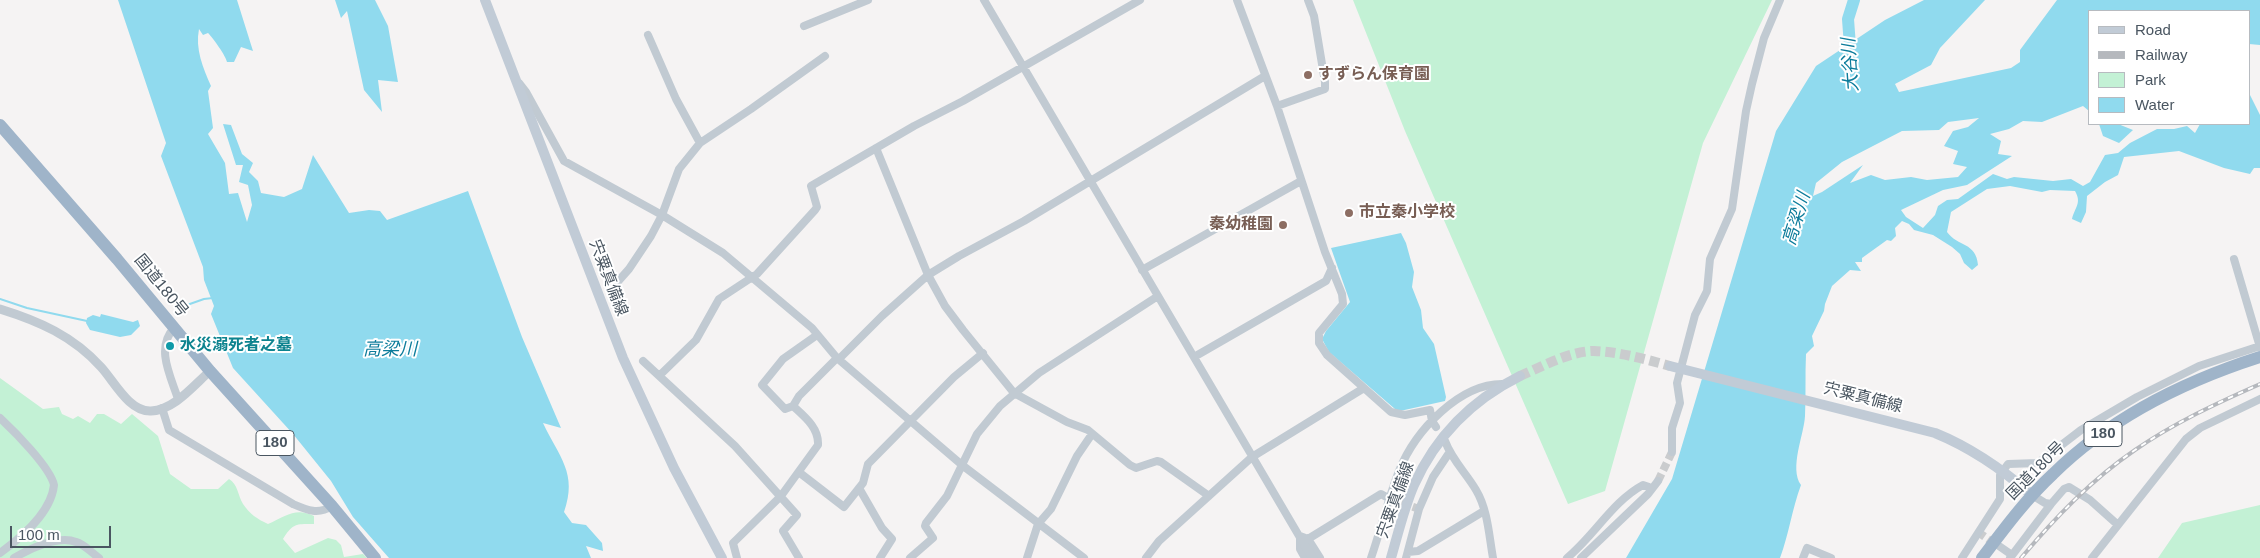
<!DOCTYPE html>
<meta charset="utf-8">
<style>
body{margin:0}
#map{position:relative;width:2260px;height:558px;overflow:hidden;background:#f5f3f3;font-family:Helvetica,sans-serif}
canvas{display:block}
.legend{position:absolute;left:2088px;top:10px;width:162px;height:115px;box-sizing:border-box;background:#fff;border:1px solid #b7bbc0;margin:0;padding:6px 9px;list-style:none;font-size:15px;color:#4a5661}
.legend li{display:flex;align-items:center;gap:10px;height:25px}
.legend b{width:25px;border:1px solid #b7bbc0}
.scale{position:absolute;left:10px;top:526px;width:101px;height:22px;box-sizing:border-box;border:2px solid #4a5661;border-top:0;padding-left:6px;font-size:15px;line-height:18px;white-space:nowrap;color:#4a5661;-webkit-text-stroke:4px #fff;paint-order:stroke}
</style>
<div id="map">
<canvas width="2260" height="558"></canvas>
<ul class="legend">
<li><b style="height:6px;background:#c1cbd6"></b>Road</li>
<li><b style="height:6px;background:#b5b8bd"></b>Railway</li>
<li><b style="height:14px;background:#c3f1d5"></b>Park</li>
<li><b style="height:14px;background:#90daee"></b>Water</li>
</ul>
<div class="scale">100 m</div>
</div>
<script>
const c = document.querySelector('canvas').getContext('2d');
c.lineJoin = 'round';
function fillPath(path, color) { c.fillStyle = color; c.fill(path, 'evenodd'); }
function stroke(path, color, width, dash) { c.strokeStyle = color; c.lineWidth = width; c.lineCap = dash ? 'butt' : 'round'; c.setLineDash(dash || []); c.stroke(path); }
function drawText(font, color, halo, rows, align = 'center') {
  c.font = font + ' Helvetica,"Noto Sans JP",sans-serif'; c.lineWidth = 4; c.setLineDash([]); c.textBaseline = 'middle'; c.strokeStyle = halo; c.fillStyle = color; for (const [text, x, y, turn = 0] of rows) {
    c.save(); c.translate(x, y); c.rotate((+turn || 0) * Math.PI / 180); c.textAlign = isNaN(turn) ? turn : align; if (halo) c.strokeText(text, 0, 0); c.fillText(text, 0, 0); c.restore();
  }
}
const green = new Path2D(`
 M1353,0H1772L1703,143L1605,491L1568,504L1405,131Z
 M0,378L43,409L59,407L62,414L73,419L78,416L90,423L97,414H104L121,424L132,414L158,436L170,474L191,489H218L229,479C238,484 238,496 243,504C250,514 257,519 268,524C286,516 296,507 314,516V524C296,524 293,523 283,539L295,553L328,538L336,540L341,545L344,557L363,554L367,558H0Z
 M2260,505V558H2158L2182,523Z`);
const water = new Path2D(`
 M118,0H237L253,51L241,47L234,62H227C226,56 213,38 208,33L203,35L199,29C195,49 203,68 211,86L208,91L213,128L208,134L225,163L229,194L238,193L247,222L252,205L248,185L239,182L243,165H236L223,124L231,125L242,154L253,163L249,172L258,181L261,193L284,197L302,189L313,155L349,213L369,210L380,211L387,220L468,191L522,337L561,428L543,423C559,457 578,473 564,512L572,523L586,525L602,543L603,551L586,546L591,558H389L353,517L331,481L293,434L233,368L211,314L214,306L204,280L203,267L161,156L166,143Z
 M335,0H375L388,26L398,82L378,80L382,112L364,90L347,11L341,18Z
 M1924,0H1985L1940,48L1931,65L1895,84L1899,92L2011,68L2020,62V50L2057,0H2260V45L2249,44V11H2089V111L2083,106L2042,122L2023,121L2009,129L1990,134L2001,141L1998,154L2012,156L1967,185L1943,190L1901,210L1906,217L1923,228L1935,215L1938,206L1947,200L1958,199L1993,174L2007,179L2014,177L2053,181L2071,179L2083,186L2090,182L2105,155L2118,153L2130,143L2157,129H2174L2187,126L2195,133L2200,124H2249V93L2260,115V168H2254L2250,174L2224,168L2179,151L2124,157L2118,175L2105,182L2087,196L2086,212L2081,223L2072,219C2075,207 2082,203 2075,191L2050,190L2042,192L2010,186L1987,189L1951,212L1947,232C1958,247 1976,242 1978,265L1972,270L1964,263L1960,254L1952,247L1933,235L1914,230L1909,224L1902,221L1895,228L1896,236L1891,241L1887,240L1862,258V262H1855L1861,271L1850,270L1832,286L1825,304L1824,311L1812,336L1814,346L1806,354C1805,374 1806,396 1805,416C1804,435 1789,468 1801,485C1792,509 1789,534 1780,558H1626L1672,479L1776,131L1816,66L1885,20ZM1979,118L1968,127L1953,131L1944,146L1958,151L1953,164L1967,167L1958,177L1927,180L1911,177L1885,180L1871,175L1850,183L1863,165L1822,192L1813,196L1816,183L1842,162L1902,131L1939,130L1948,122Z
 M2099,124H2118L2133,130L2119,143L2103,136Z
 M1401,233L1406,243L1414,272L1412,287L1421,310L1423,328L1434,344L1446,397L1445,401L1400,411L1395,409L1329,352L1322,339L1326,331L1350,302L1331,248Z
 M101,314L133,322L138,320L140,326L131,335L120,337L90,330L86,323L87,318L93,315L100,317Z`);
const stream = new Path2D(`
 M0,299L27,308L87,321
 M187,305L204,299L213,298`);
const river = new Path2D(`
 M1851,60L1848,19L1854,0`);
const minorTunnel = new Path2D(`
 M1658,481L1672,452
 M1390,499L1419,509
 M1978,532L1995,544`);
const secondaryTunnel = new Path2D(`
 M1520,376C1541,367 1570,351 1594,351C1620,352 1645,359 1670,366`);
const minor = new Path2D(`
 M984,0L1305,546
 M1237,0L1277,106L1325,252L1342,294L1343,304L1319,333V343L1327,355L1391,412L1405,415L1430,410L1432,421L1436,427
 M804,26L868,0
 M648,35L676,99L700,143
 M519,83L526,92L564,161L662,215L723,253L812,328L837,358L962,465L1084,558
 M1277,106L1325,89V82L1314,16L1308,0
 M876,148L928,275L945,306L963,330L1014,393L1067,422L1088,430L1130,465L1136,468L1157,461L1161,462L1209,496
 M2234,259L2260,347
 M1142,270L1301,181
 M613,287L629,269L651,236L662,215L679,169L700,143L751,109L825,56
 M174,328C155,348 171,377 178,399
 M1194,357L1326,281L1332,268
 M839,359L882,316L928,275L959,256L1024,221L1265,76
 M643,361L735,446L797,515L783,531L799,558
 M660,375L696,340L719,299L757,274L815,210L817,207L811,186L914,126L963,101L1140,0
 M793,406L799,396L837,358
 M162,408L169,430L293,504C307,510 318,515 332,506
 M0,418C14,431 50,467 54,485C51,513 22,537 0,553
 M1445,441C1452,460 1466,473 1476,490C1488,510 1489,536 1493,558
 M1672,452V428L1680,403L1677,383L1695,315L1707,291L1710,259L1732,209L1746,111L1752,84L1764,38L1780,0
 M800,473L844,507L863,483L868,464L954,377L983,353
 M859,488L882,528L892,539L880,558
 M2032,495L2045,503L2051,504L2064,489L2069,487L2090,500L2118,525
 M1308,539L1381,494L1390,499
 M1999,546L2012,555
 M1408,552L1418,551L1484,511
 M14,558C29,549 58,535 76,542C84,544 92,553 99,558
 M737,558L733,543L781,496L818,445C819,428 805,417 793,406L785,409L762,385L783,359L817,335
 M910,558L933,538L925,526L926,523L947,496L977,434L1000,406L1039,373L1158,296
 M1027,558L1038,524L1051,509L1077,456L1092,434
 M1146,558L1159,541L1252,457L1364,388
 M1305,558L1300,549V536L1308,539L1320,558
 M1371,558C1381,529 1388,499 1399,471C1415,431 1460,382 1505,384
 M1406,558L1419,509L1433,477L1449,453
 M1567,558C1594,536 1613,501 1643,485L1649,487
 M1581,558L1648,494L1658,481
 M1803,558L1807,548L1831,558
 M1962,558L2000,499V475L2008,464L2038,463L2081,430L2137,397L2199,366L2260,346
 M2010,558L2051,504
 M2092,558L2186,439L2200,428L2260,399`);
const tertiary = new Path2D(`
 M0,309C39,321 73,336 101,367C114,381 129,412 151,411C174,410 193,386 210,371
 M1305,546L1313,558`);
const secondary = new Path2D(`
 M485,0L623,358L674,468L722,558
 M1670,366L1935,433C1972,448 2002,469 2032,495
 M1391,558C1398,534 1404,508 1414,485C1436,436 1472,400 1520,376`);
const trunk = new Path2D(`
 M0,125L117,259L210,371L332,506L375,558
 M1982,558C2004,529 2026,499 2053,474C2110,418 2185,381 2260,357`);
const rail = new Path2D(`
 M2021,558C2055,518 2091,480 2135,450C2174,423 2217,403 2260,384`);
const markers = [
 [1308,75,5,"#8d6e63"],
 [1349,213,5,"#8d6e63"],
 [1283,225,5,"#8d6e63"],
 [170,346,5,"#0f9aa8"]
];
const shields = [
 [2103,434,38],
 [275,443,38]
];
const shieldNames = [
 ["180",2103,434],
 ["180",275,443]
];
const educationNames = [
 ["すずらん保育園",1318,75],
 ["市立秦小学校",1359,213],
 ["秦幼稚園",1273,225,"right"]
];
const streetNames = [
 ["宍粟真備線",608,278,69],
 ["国道180号",161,286,51],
 ["宍粟真備線",1863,398,14],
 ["国道180号",2036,471,-45],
 ["宍粟真備線",1396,500,-70]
];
const cultureNames = [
 ["水災溺死者之墓",180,346]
];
const waterNames = [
 ["大谷川",1851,65,-94],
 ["高梁川",1797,219,-73],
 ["高梁川",390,350]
];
fillPath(green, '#c3f1d5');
fillPath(water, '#90daee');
stroke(stream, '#90daee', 2);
stroke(river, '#90daee', 12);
stroke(minorTunnel, '#caccce', 8, [8, 4]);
stroke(secondaryTunnel, '#caccce', 10, [10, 5]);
stroke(minor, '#c1cad2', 8);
stroke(tertiary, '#c1cad2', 9);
stroke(secondary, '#c1cbd6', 10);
stroke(trunk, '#9fb4c9', 12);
stroke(rail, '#b5b8bd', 4);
stroke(rail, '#fff', 2, [5.5]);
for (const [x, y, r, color] of markers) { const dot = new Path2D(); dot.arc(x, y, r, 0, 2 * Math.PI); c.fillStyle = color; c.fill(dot); stroke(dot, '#fff', 2); }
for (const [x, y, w] of shields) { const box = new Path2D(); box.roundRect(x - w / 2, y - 12.5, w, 25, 4); c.fillStyle = '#fff'; c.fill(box); stroke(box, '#4a5661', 1); }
drawText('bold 15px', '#4a5661', null, shieldNames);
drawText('bold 16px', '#785e54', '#fff', educationNames, 'left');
drawText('16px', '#4a5661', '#fff', streetNames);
drawText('bold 16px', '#0d838f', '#fff', cultureNames, 'left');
drawText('italic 18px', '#0c7c9b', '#fff', waterNames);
</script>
